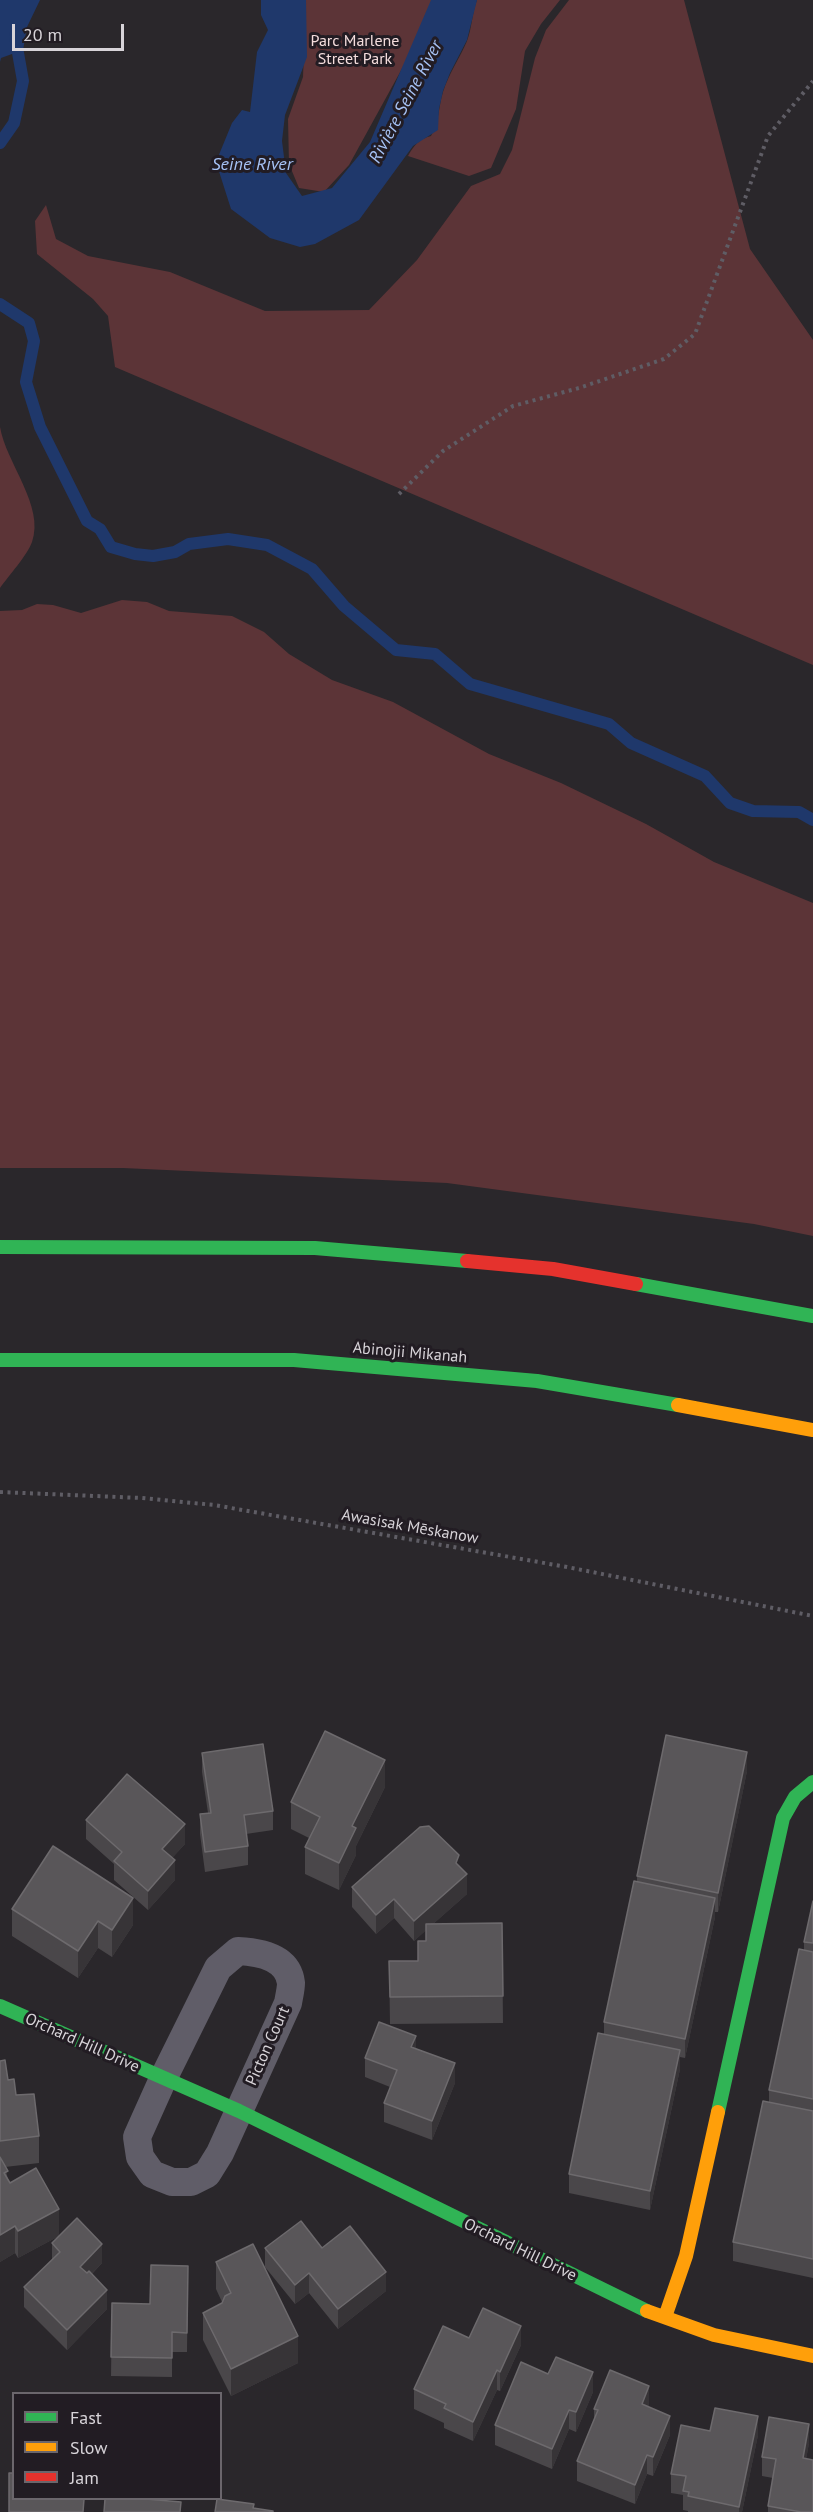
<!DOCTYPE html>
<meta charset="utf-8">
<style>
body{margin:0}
#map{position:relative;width:813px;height:2512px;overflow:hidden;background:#2a272b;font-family:"PT Sans",sans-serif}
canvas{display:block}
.legend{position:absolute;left:12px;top:2392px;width:210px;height:108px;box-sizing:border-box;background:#221c23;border:2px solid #6b666c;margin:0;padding:8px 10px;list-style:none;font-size:18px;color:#d8d4d9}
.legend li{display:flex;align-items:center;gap:12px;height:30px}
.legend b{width:30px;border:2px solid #6b666c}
.scale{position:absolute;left:12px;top:24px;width:112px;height:27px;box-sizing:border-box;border:3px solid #d8d4d9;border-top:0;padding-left:8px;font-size:18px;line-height:21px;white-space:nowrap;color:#d8d4d9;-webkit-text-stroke:4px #221c23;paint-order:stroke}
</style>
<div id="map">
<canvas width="813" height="2512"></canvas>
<ul class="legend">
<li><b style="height:8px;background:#30b455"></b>Fast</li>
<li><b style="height:8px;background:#ff9f0a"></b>Slow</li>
<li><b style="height:8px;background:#e5322d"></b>Jam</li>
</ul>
<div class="scale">20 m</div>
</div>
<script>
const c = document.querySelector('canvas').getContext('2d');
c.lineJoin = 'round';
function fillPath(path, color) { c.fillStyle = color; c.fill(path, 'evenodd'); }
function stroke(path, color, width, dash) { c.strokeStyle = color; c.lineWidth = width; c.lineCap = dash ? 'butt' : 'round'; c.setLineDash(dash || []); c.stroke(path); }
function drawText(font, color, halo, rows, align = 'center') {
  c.font = font + ' "PT Sans",sans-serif'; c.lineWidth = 6; c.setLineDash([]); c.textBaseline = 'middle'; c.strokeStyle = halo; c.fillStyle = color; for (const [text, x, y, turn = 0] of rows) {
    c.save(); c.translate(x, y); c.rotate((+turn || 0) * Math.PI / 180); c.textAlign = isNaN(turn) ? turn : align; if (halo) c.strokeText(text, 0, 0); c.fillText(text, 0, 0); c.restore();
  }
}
const green = new Path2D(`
 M306,0H435L404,65L349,165L324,192L299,188L289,164L288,119L303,77Z
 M477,0H560L541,24L525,51L516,109L491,168L469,176L408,156C414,145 419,139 431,136C440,120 438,108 443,92C449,73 460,58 467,41C472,28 472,13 477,0Z
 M569,0H684L750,249L813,340V665L115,367L108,316L93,299L37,254L35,221L46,205L56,239L88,256L170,272L265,311L369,310L417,260L471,186L500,174L512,150L535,58L546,30Z
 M0,427C6,463 45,506 32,542C28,554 8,577 0,588Z
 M122,600L147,602L169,611L232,616L264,632L289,654L332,680L393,702L489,754L561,783L646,824L714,862L813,903V1236L754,1224L447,1183L123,1168H0V611L22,610L37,604L53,605L81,613Z`);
const water = new Path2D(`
 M0,0H40L27,27L23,50L1,58L0,62Z
 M261,0H306L307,57L285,115L282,141L286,173L302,196L332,188L370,142L431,0H477L467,40L450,73L443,91L439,109L438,130L413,146L359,220L315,244L300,247L270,238L231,209L216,162L232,123L242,110L250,112L257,52L268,30L261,15Z`);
const stream = new Path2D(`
 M0,143L14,123L23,81L15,36
 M0,304L29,323L34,341L26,382L40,427L87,521L100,529L111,547L135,554L153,556L175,552L189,544L228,539L267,545L312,569L344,606L396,650L435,654L470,684L609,724L631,743L705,776L730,803L753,811L799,812L813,820`);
const path = new Path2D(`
 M399,494L443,451L513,406L579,388L664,359L695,334L768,136L813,81
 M0,1492L142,1498L214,1505L567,1567L813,1616`);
const street = new Path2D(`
 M238,1951C259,1952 288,1957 291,1983C291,1989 289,1997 288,2003L220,2153L207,2174L191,2182H172L152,2174L140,2157L137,2137L163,2079L218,1968Z`);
const fast = new Path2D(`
 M0,1247L315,1248L467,1261
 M636,1284L813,1316
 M0,1360H294L537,1381L678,1405
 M0,2006L239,2111L647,2311
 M718,2112L783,1818L795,1797L813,1782`);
const slow = new Path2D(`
 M678,1405L813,1430
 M647,2311L714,2335L813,2356
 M665,2317L686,2256L718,2112`);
const jam = new Path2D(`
 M467,1261L553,1269L636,1284`);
const wall = new Path2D(`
 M202,1753L273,1811V1830L246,1834L248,1846V1865L205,1872L200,1834V1814L208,1813L202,1772Z
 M747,1771L718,1912H715V1917L685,2058L680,2057V2069L650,2210L569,2193V2174L604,2034V2022L637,1881V1876Z
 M385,1787L356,1846V1855L339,1890L305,1874V1847L309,1838L291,1829V1802Z
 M86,1820L185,1844L172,1858L175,1880L148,1910L114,1880V1864L86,1839Z
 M459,1865L467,1894L433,1924L502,1923L503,2023L390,2024L389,1961H418L426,1941V1930L414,1941L394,1918L376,1934L352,1907V1887Z
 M813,1901V2278L733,2261V2242L769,2102V2090L804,1950V1942Z
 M12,1909L133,1925L112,1957L98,1948L78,1978L12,1936Z
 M416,2048L455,2083L432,2140L384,2122V2103L390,2087L365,2077V2058Z
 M0,2061L8,2080L39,2136V2163L5,2167L8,2179L10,2183L59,2236L18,2258L15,2253L0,2262Z
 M52,2243L102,2263L92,2274L107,2309L67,2350L24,2307V2287L52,2260Z
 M265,2248H322L386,2291L338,2329L309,2293L295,2304L265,2267Z
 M216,2262L298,2363L231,2396L203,2340V2313L222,2303V2302L216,2289Z
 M188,2266L187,2352H172V2377L111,2376L112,2303L150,2304Z
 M469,2338L521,2345L500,2391L497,2390L473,2441L444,2428V2423L414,2409V2389Z
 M548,2374L593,2392L576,2432L569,2429L552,2469L495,2445V2425Z
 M649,2405L648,2407L670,2435L653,2476L647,2474L635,2504L577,2481V2461L594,2420V2409Z
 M710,2431L758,2435L742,2512H688V2511L683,2510V2495L671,2493V2474Z
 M809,2443L806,2459L813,2512H768V2506L773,2478L762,2476V2457Z`);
const shadedWall = new Path2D(`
 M747,1752V1771L718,1912V1893Z
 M385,1760V1787L356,1846V1855L339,1890V1863L352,1826Z
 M185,1824V1844L162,1869V1849Z
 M175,1860V1880L148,1910V1891Z
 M467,1874V1894L414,1941V1921Z
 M133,1898V1925L112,1957V1930Z
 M715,1898V1917L685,2058V2039Z
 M394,1899V1918L376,1934V1915Z
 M98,1921V1948L78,1978V1951Z
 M416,2036V2056L411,2047Z
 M680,2050V2069L650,2210V2191Z
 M455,2063V2083L432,2140V2121Z
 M59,2209V2236L18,2258V2231Z
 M15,2226V2253L0,2262V2235Z
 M102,2244V2263L80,2286V2267Z
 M386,2272V2291L338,2329V2309Z
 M309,2273V2293L295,2304V2285Z
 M107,2290V2309L67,2350V2330Z
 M521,2326V2345L500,2391V2372Z
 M298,2336V2363L231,2396V2369Z
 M497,2370V2390L473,2441V2422Z
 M593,2372V2392L576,2432V2412Z
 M649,2386V2405L642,2424V2404Z
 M569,2410V2429L552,2469V2449Z
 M670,2416V2435L653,2476V2457Z
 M758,2416V2435L742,2512H739V2507Z
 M809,2424V2443L803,2478V2458Z
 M647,2455V2474L635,2504V2485Z`);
const building = new Path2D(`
 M325,1731L385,1760L352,1826L356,1828L339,1863L305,1847L320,1817L291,1802Z
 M666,1735L747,1752L718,1893L637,1876Z
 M263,1744L273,1811L244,1815L248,1846L205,1852L200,1814L211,1813L202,1753Z
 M127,1774L185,1824L162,1849L175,1860L148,1891L114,1861L122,1852L86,1820Z
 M429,1826L459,1855L456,1863L467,1874L414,1921L394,1899L376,1915L352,1887L420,1827Z
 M53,1846L133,1898L112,1930L98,1921L78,1951L12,1909Z
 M634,1881L715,1898L685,2039L604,2022Z
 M813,1901V1943L804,1942Z
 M502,1923L503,1996L390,1997L389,1961H418V1941H426V1924Z
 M799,1949L813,1952V2099L769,2090Z
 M379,2022L416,2036L411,2047L455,2063L432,2121L384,2103L397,2070L365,2058Z
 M598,2033L680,2050L650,2191L569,2174Z
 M5,2060L8,2080L14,2079L16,2095L34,2094L39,2136L0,2141V2061Z
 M763,2101L813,2111V2259L733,2242Z
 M0,2157L8,2171L4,2173L10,2183L36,2168L59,2209L18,2231L15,2226L0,2235Z
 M77,2218L102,2244L80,2267L87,2273L89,2271L107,2290L67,2330L24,2287L60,2252L52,2243Z
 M301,2221L322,2248L350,2226L386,2272L338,2309L309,2273L295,2285L265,2248Z
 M253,2244L298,2336L231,2369L203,2313L222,2303L225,2296L231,2293L216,2262Z
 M151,2265L188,2266L187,2333L172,2332V2358L111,2357L112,2303L150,2304Z
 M483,2308L521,2326L500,2372L497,2370L473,2422L444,2408L446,2404L414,2389L443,2326L469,2338Z
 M556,2357L593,2372L576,2412L569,2410L552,2449L495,2425L521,2362L548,2374Z
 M610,2370L649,2386L642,2404L670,2416L653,2457L647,2455L635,2485L577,2461L598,2410L594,2409Z
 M715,2408L758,2416L739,2507L688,2496L689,2492L683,2491L686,2476L671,2474L681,2425L710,2431Z
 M769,2417L809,2424L803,2458L813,2460V2512H801L768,2506L776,2459L762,2457Z
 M9,2473H14V2499H84L83,2512H9Z
 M105,2499H146L181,2502L180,2512H104Z
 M217,2499L254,2504L253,2508L273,2511V2512H215Z`);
const parkNames = [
 ["Parc Marlene",355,41],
 ["Street Park",355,59]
];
const streetNames = [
 ["Abinojii Mikanah",410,1353,5],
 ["Awasisak Mēskanow",410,1527,10],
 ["Orchard Hill Drive",82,2043,24],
 ["Picton Court",268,2046,-66],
 ["Orchard Hill Drive",520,2250,26]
];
const waterNames = [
 ["Rivière Seine River",406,102,-62],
 ["Seine River",252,165]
];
fillPath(green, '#5c3437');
fillPath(water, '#1f386b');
stroke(stream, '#1f386b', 12);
stroke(path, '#5f5d65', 4, [3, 4.5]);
stroke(street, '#605d68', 28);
stroke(fast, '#30b455', 14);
stroke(slow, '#ff9f0a', 14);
stroke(jam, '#e5322d', 14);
fillPath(wall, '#4a474a');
fillPath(shadedWall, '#373437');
fillPath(building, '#595659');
stroke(building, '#6d6a6d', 1.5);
drawText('16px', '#f4dddd', '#221c23', parkNames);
drawText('16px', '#d8d4d9', '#221c23', streetNames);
drawText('italic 18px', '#a6c2f5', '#221c23', waterNames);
</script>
